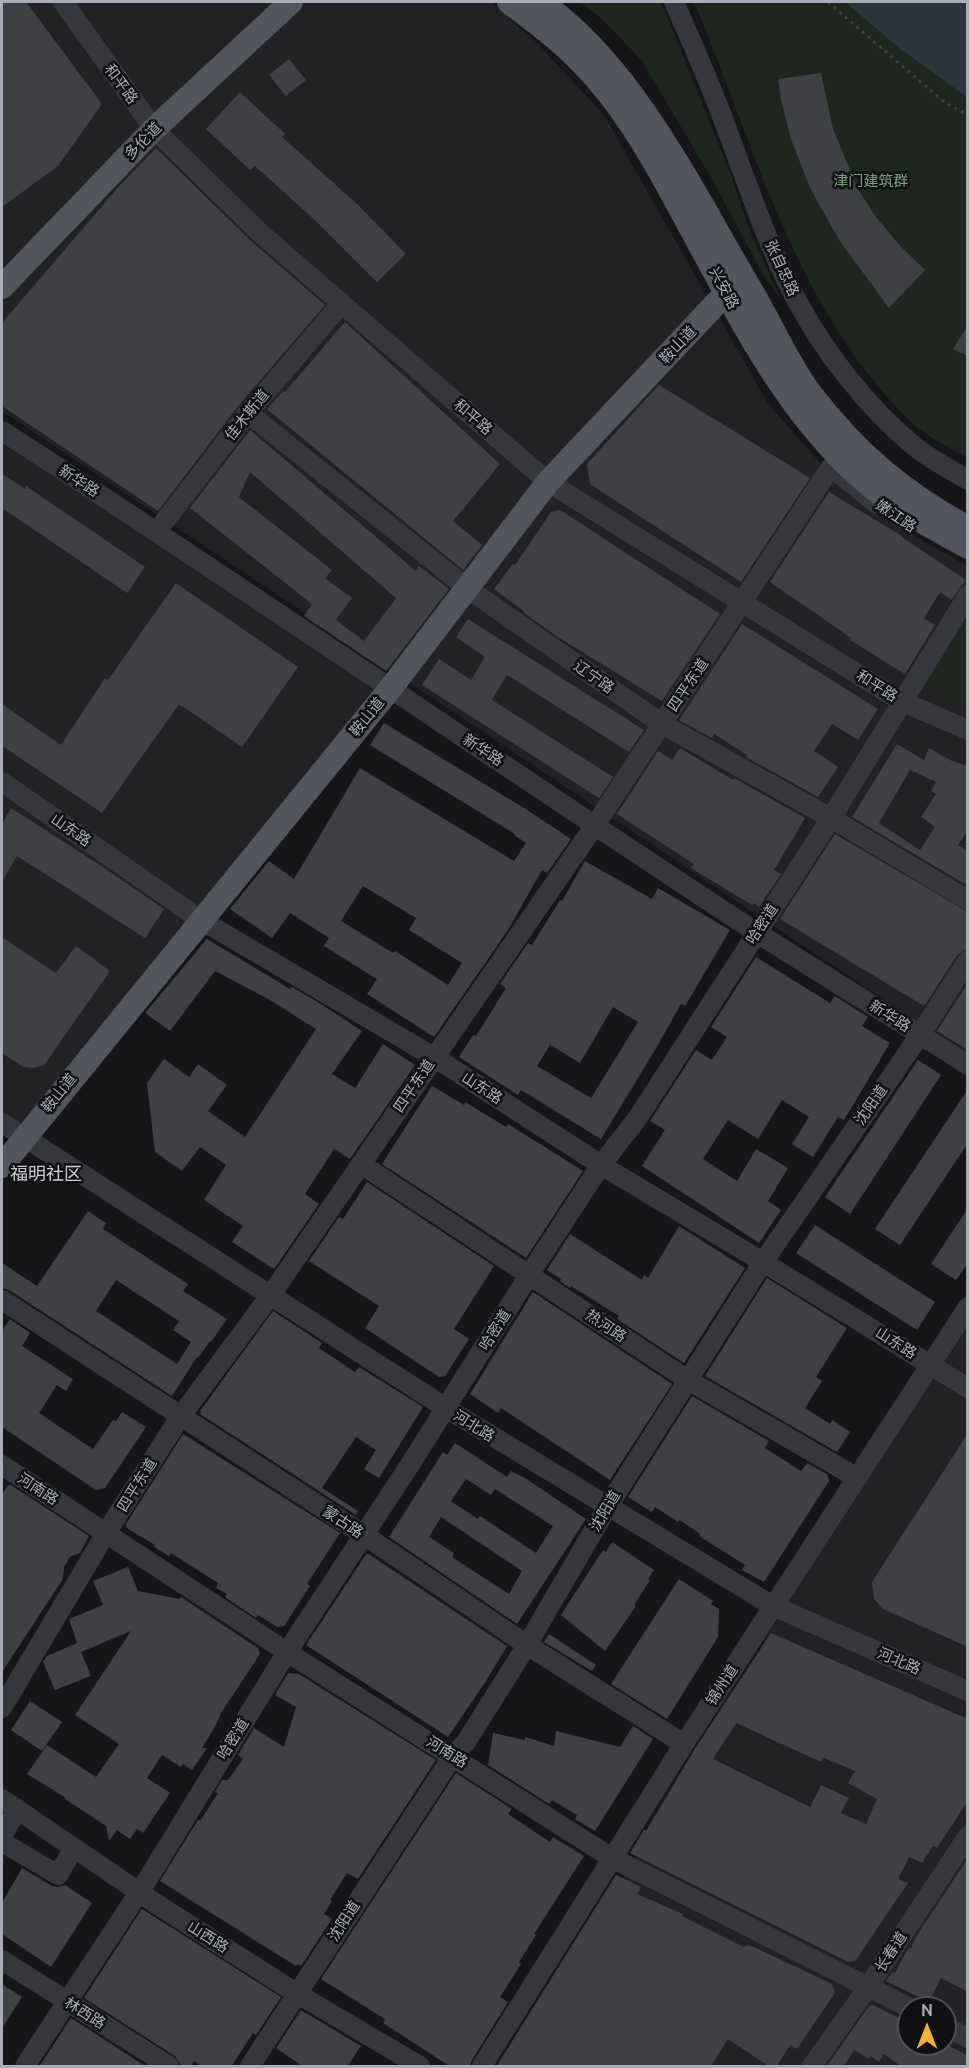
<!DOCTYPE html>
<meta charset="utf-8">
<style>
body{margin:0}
#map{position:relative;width:969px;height:2068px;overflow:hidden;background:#161618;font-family:Ubuntu,sans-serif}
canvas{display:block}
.frame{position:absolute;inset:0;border:3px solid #a8adb8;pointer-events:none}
.north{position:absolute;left:897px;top:1996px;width:60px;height:60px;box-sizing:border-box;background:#111113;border:2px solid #4d4f55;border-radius:50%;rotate:0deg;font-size:16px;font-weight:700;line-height:24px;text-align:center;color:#a8adb8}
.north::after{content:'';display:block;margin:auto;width:21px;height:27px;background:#f2b134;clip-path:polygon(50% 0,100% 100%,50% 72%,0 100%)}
</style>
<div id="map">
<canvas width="969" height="2068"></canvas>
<div class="frame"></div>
<div class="north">N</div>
</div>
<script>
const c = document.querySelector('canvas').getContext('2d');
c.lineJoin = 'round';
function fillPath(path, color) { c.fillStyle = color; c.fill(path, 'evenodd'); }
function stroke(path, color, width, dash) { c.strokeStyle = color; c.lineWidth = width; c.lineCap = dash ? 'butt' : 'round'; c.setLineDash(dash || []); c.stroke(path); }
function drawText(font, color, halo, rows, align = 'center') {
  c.font = font + ' Ubuntu,"Noto Sans SC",sans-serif'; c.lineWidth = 5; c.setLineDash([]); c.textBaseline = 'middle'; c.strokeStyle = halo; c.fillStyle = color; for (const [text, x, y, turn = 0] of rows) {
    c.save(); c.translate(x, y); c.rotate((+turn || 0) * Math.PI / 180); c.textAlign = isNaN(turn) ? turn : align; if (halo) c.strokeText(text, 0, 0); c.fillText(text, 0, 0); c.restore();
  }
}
const built = new Path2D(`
 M2,2H492L537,43L604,115L767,402L840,486L919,538L967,566V1055L2,411Z
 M2,434L382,688L20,1132L2,1121Z
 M967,1321V2066H499L647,1840L784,1608ZM909,2008H945V2044H909Z`);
const green = new Path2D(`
 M580,2H661L729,170L751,234L782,301L764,276L713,181L642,61L603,20Z
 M694,2H967V458C951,448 931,439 917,427C798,318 755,146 694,2Z
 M967,615V705L921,686L945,653Z`);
const water = new Path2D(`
 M845,2H967V97L899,48Z`);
const building = new Path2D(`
 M2,2H26L102,104L58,166L2,207Z
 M289,59L306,80L286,96L269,75Z
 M821,73L833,129L858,189L876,217L900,246L925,270L889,308L839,240L810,188L791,139L781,100L778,79Z
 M240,92L285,134L282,137L356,203L406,254L377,282L318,223L255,166L250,170L206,129Z
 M156,148L251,241L325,305L239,405L158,511L2,406V323L121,184Z
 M345,322L500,464L453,521L482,545L463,570L267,409L283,391L285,392Z
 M968,325V356L953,349Z
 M659,385L810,478L741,582L590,484L587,464Z
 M250,430L416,571L419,566L449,589L386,671L304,616L312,604L190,508ZM250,472L396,598L364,641L336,620L352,598L325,578L332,570L239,497Z
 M2,474L25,489L26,486L145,567L127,593L2,508Z
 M829,492L902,536V537L966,580L951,600L940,592L924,618L935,625L905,674L850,640L851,638L770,582Z
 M560,510L720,614L662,701L558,637L523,612L524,611L494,589L513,564L515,565L551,512Z
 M176,583L298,667L242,747L179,704L102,813L2,746V704L61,745L105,678L108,680Z
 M468,619L644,730L629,752L507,675L492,700L613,777L599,798L422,685L439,659L471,680L485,657L456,637Z
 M742,624L878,709L858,740L832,724L814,751L838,767L818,797L746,757L747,755L714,734L712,738L679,720Z
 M384,723L524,808L571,839L547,873L542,870L508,930L434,1037L367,994L377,979L324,946L329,938L290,913L272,938L230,909L269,861L294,879L360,768L514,861L526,843L514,835L515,834L370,745ZM363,886L416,918L409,930L462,963L448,985L395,951L393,953L341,921Z
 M897,744L924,760L929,748L952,761L968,766V830L958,845L968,851V886L852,817ZM910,770L936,782L931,791L936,794L921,817L935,827L920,850L879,823Z
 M680,748L733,780L734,778L805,818L774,870L781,874L759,907L754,903L752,905L691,868L694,864L617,814L658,751L672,760Z
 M11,808L103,867L164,909L145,938L17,856L2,881V824Z
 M835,834L968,912V948L958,954L924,1006L780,919Z
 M585,861L652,899L658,888L730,930L685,1006L681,1004L655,1050L601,1139L521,1090L518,1095L459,1057L473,1035L476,1036L506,988L500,984L528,943L532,945L560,900L562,901ZM613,1007L638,1022L591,1098L537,1066L550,1045L580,1063Z
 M2,937L56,973L76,946L110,971L44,1065L34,1068L23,1067L2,1053Z
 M207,939L290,989L292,987L321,1004L362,1031L332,1074L355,1088L383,1044L415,1065L350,1159L334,1149L305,1194L319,1204L274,1269L232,1242L243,1226L204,1200L226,1165L200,1147L182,1171L155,1152L147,1083L164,1059L189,1077L198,1064L227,1085L208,1111L245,1137L316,1029L270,1000L215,971L170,1031L145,1013Z
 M756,957L830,1003L835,996L868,1017L862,1026L890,1043L844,1120L838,1117L813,1157L792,1144L809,1117L782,1100L758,1139L728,1120L703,1159L737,1181L756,1149L788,1168L768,1201L781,1210L759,1243L642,1166L665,1130L650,1121L696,1050L712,1060L727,1037L711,1027Z
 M968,983V1050L937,1031Z
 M918,1060L941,1075L850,1214L825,1197Z
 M432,1086L464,1105L465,1102L506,1127L508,1124L583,1171L526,1258L382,1164Z
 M968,1089V1143L900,1245L875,1229Z
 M367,1182L494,1266L454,1329L469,1339L445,1376L439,1377L365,1328L379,1306L309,1261L339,1217L343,1219Z
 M968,1208V1263L956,1280L931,1264Z
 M88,1211L106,1223L103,1229L188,1284L183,1291L227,1319L211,1342L210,1341L198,1358L197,1357L172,1396L9,1290L2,1288V1263L37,1286ZM116,1280L179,1321L173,1330L191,1342L177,1364L96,1311Z
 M815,1225L935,1302L917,1330L796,1253Z
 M679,1226L745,1268L684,1363L617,1319L619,1316L571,1286L570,1288L560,1281L561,1279L547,1270L570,1234L642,1280L644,1275L648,1278Z
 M767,1278L847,1328L816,1377L822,1381L805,1408L830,1424L832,1420L850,1432L837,1452L705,1376Z
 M533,1292L672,1384L610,1480L501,1408L498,1413L470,1394Z
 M273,1311L322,1343L319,1348L355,1372L359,1367L423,1407L379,1478L364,1469L376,1450L356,1437L322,1488L358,1511L356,1515L200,1414L201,1412L200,1411Z
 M10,1319L30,1333L22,1346L73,1379L66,1391L57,1385L39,1413L93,1449L113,1420L116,1421L122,1412L146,1427L105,1488L96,1490L2,1427V1331Z
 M692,1396L769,1441L765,1448L801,1471L807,1463L827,1474L829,1481L764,1582L742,1570L745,1565L699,1536L700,1534L680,1520L678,1522L655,1507L652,1512L628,1497Z
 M968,1433V1647L883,1609L874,1599L872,1582Z
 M183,1434L340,1533L307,1584L310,1586L284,1626L277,1627L258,1615L256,1618L225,1597L227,1594L216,1588L218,1583L171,1553L169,1556L154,1547L155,1545L127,1528L126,1524Z
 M455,1443L507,1477L511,1471L525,1478L586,1519L517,1624L389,1537L443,1452L447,1455ZM466,1479L491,1495L495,1489L553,1526L536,1553L480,1516L478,1519L451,1501ZM441,1517L522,1571L509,1594L452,1557L454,1553L429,1537Z
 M9,1484L89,1536L80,1553L70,1557L64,1567L63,1579L2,1672V1494Z
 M612,1542L654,1570L648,1579L650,1580L634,1605L636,1606L605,1651L561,1615L603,1550L606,1552Z
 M367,1553L507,1646L486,1681L448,1737L306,1645Z
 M128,1567L138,1591L180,1599L181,1597L258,1648L260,1654L221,1713L216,1725L202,1748H207L192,1770L183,1764L181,1767L162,1755L147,1778L170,1793L143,1833L137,1829L130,1839L117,1830L109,1841L106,1826L65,1799L66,1798L27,1774L47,1745L96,1777L119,1744L75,1715L131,1631L81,1652L91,1676L55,1690L43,1662L47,1656L77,1643L69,1619L103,1605L93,1581Z
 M679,1579L713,1601L711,1604L719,1609L718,1637L667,1719L611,1684Z
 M771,1633L968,1719V1801L937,1848L933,1846L922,1863L909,1857L898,1879L908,1883L856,1960L848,1962L630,1853L644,1830L646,1831L694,1750ZM736,1723L821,1762L824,1758L855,1771L848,1783L877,1799L866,1824L841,1813L849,1798L821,1785L810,1807L713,1759Z
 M549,1634L596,1665L592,1671L544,1642Z
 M288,1673L299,1674L436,1760L358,1879L347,1873L330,1900L332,1901L324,1914L332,1919L301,1966L297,1964L296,1966L160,1881L198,1820L200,1821L218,1793L215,1792L222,1780H228L243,1759L238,1755L254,1728L284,1747L296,1707L275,1695Z
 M30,1701L62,1722L42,1751L11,1730Z
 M633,1726L653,1739L595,1831L575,1819L577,1815L552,1800L549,1804L488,1765L493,1733L525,1740V1737L554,1746L556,1731L620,1747Z
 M456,1773L512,1809L508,1814L550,1842L553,1837L584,1856L534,1934L536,1935L519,1962L521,1964L500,1997L508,2002L472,2060L470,2067H451L383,2023L385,2019L321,1979Z
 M968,1858V1992L941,1978L929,2002L886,1981L893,1972L895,1973L906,1952L909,1948H911L917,1935Z
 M22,1868L52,1886L58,1887L65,1885L92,1903L51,1967L2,1934V1903Z
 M616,1875L641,1887L637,1894L683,1914L682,1916L744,1947L746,1945L754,1947L832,1984L835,1993L797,2049L790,2045L776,2067H770L728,2039L710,2067H496Z
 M142,1909L281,1997L256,2035L253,2033L231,2067H202L194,2061L190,2067H182L175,2056L84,1998Z
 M2,1984L22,1997L2,2028Z
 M873,2005L909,2023V2044H946L968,2056V2067H902L884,2054L879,2062L871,2056L869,2059L854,2050L843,2067H826L869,2006Z
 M301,2010L361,2046L347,2067H304L276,2048Z
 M71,2018L147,2067H39Z`);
const path = new Path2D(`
 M828,2L944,102L968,115`);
const minor = new Path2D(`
 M63,2L154,129L259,232L548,482L901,701L968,730
 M674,2C690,38 706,74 720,111C744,173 764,238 795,297C824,352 866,406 914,446C930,459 949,469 968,480
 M248,413L467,588L662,724L831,818L968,900
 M2,431C255,594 503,767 756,932C826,977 897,1020 968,1065
 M157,531L248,413L342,303
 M2,782L201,920L434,1057L601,1165L763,1262L968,1388
 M2,1123L446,1408L773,1606L968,1691
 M361,1164L688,1380L856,1477
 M2,1300L364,1535L527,1645L684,1744
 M2,1465L287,1652L612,1858L910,2008
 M2,1708L106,1533L180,1417L270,1296L595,825L831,467L877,504
 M2,1799L155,1903L296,1993L420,2066
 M2,1836L18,1809
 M2,1842L58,1875L74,1848
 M2,1960L169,2066
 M945,2026L968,2038
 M25,2066L149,1877L287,1652L413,1460L529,1275L601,1165L637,1119L831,818L968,595
 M250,2066L453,1756L466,1742L527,1645L608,1506L763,1262L920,1035L968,960
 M482,2066L684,1744L968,1307
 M812,2066L868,1987L968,1836`);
const major = new Path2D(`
 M509,2C540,25 569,47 594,76C633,120 661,173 689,225C742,321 792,427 882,495C909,515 938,531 968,547
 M541,2C615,55 663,138 708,215C725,246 743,276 760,306C776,335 790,366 810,393C855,452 902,492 968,528
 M2,287L154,129L291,2
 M2,1166L390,689L548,482L726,293L744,279`);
const streetNames = [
 ["和平路",121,84,54],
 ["多伦道",143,141,-45],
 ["张自忠路",782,268,65],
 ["兴安路",724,288,62],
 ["鞍山道",678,345,-46],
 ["佳木斯道",247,415,-51],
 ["和平路",473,417,41],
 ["新华路",79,481,33],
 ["嫩江路",896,516,34],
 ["辽宁路",594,677,35],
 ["四平东道",688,685,-56],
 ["和平路",877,686,32],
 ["鞍山道",367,717,-51],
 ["新华路",483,750,33],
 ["山东路",71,830,35],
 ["哈密道",762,924,-57],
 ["新华路",890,1016,32],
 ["四平东道",414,1086,-56],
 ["山东路",482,1088,33],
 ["鞍山道",59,1093,-51],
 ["沈阳道",871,1105,-55],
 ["热河路",606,1326,34],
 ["哈密道",495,1330,-58],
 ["山东路",896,1343,32],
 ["河北路",474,1426,32],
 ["四平东道",137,1485,-58],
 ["河南路",38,1489,33],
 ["沈阳道",605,1511,-59],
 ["蒙古路",343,1522,33],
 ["河北路",899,1661,23],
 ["锦州道",722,1685,-57],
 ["哈密道",233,1739,-58],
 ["河南路",447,1752,32],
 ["沈阳道",344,1921,-57],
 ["山西路",208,1937,32],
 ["长春道",891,1952,-57],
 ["林西路",85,2013,32]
];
const parkNames = [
 ["津门建筑群",871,181]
];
const quarterNames = [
 ["福明社区",46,1174]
];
fillPath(built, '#222225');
fillPath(green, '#1e261f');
fillPath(water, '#2c353c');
fillPath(building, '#404145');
stroke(path, '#3d3f44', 3, [3, 4.5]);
stroke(minor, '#37383d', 20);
stroke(major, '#53555c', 24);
drawText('15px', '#a8adb8', '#111113', streetNames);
drawText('15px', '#7fa381', '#111113', parkNames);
drawText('18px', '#c9ccd4', '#111113', quarterNames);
</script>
